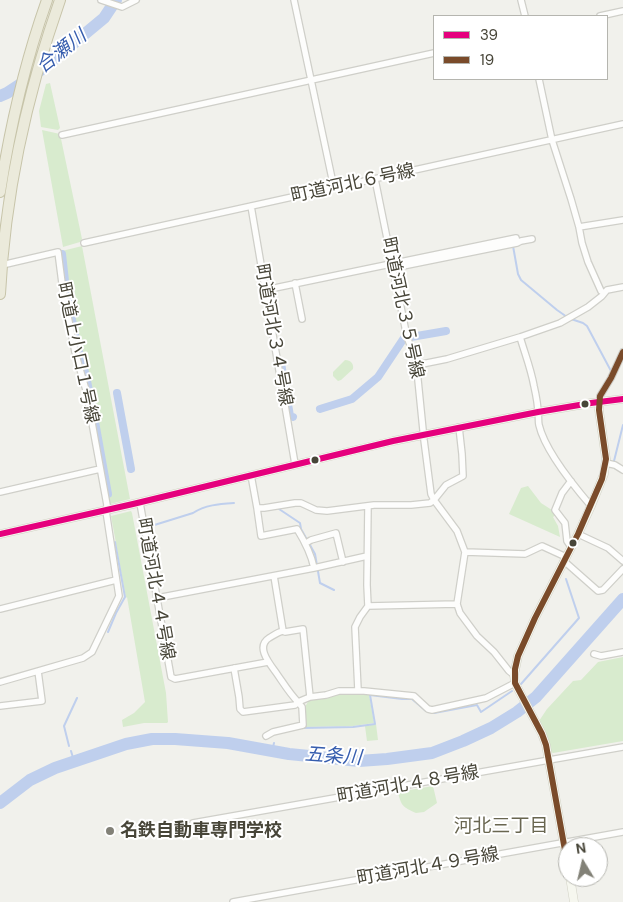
<!DOCTYPE html>
<meta charset="utf-8">
<style>
body{margin:0}
#map{position:relative;width:623px;height:902px;overflow:hidden;background:#f1f1ec;font-family:"DM Sans",sans-serif}
canvas{display:block}
.legend{position:absolute;left:433px;top:15px;width:175px;height:65px;box-sizing:border-box;background:#fff;border:1px solid #b5b5af;margin:0;padding:6px 9px;list-style:none;font-size:15px;color:#474538}
.legend li{display:flex;align-items:center;gap:10px;height:25px}
.legend b{width:25px;border:1px solid #b5b5af}
.north{position:absolute;left:558px;top:837px;width:50px;height:50px;box-sizing:border-box;background:#fff;border:1px solid #b5b5af;border-radius:50%;rotate:351deg;font-size:14px;font-weight:700;line-height:20px;text-align:center;color:#474538}
.north::after{content:'';display:block;margin:auto;width:18px;height:22px;background:#828177;clip-path:polygon(50% 0,100% 100%,50% 72%,0 100%)}
</style>
<div id="map">
<canvas width="623" height="902"></canvas>
<ul class="legend">
<li><b style="height:6px;background:#e5007d"></b>39</li>
<li><b style="height:6px;background:#7a4b2a"></b>19</li>
</ul>
<div class="north">N</div>
</div>
<script>
const c = document.querySelector('canvas').getContext('2d');
c.lineJoin = 'round';
function fillPath(path, color) { c.fillStyle = color; c.fill(path, 'evenodd'); }
function stroke(path, color, width, dash) { c.strokeStyle = color; c.lineWidth = width; c.lineCap = dash ? 'butt' : 'round'; c.setLineDash(dash || []); c.stroke(path); }
function drawText(font, color, halo, rows, align = 'center') {
  c.font = font + ' "DM Sans","Noto Sans JP",sans-serif'; c.lineWidth = 4; c.setLineDash([]); c.textBaseline = 'middle'; c.strokeStyle = halo; c.fillStyle = color; for (const [text, x, y, turn = 0] of rows) {
    c.save(); c.translate(x, y); c.rotate((+turn || 0) * Math.PI / 180); c.textAlign = isNaN(turn) ? turn : align; if (halo) c.strokeText(text, 0, 0); c.fillText(text, 0, 0); c.restore();
  }
}
const green = new Path2D(`
 M50,83L60,128L58,130L41,127L39,111L46,84Z
 M42,130L60,134L82,239L80,242L63,247Z
 M82,246L130,499L110,504L93,405L87,376L78,349L67,292L62,251Z
 M345,360C351,360 354,364 353,369L341,380L338,381L333,376V372Z
 M528,486L541,503L555,512L557,514L553,517L558,526L560,537L509,514L521,488Z
 M131,511L132,513L166,693L168,722L167,723H144L123,727L122,720L134,713L145,702L127,597L126,598L111,516Z
 M623,657V741L553,753L551,752L548,739L539,721L547,709L573,681L581,680L598,662Z
 M339,693L369,694L374,723L353,726L305,727V707L309,700L325,697Z
 M376,724L378,740L367,741L365,726Z
 M433,786L437,803L424,812L416,813C403,807 401,806 398,792Z`);
const stream = new Path2D(`
 M513,246L518,274L521,280L557,310L567,317
 M571,319L583,323L587,326L611,371
 M614,461L623,425
 M279,509L300,523L301,529L315,554L320,583L334,590
 M148,527L193,513C205,505 219,504 234,503
 M108,632L116,613L125,597L115,542
 M521,684L579,618L566,579
 M434,713L477,705L481,712L512,691
 M302,728L353,727L375,724L370,695L402,699H412L426,711
 M69,746L64,726L77,698
 M71,751L74,761
 M272,751L274,743`);
const canal = new Path2D(`
 M62,254L66,290L78,349L86,376L92,405L108,494
 M411,337L446,331
 M281,363L290,416L293,417
 M117,393L131,469
 M320,409L352,399L378,377L404,338`);
const river = new Path2D(`
 M0,96L7,93L30,78L51,62L104,18L116,0
 M0,803L30,780L55,768L126,744L152,739H175L228,743L289,754L359,761L387,759L432,753L463,741L491,728L517,712L536,697L623,599`);
const street = new Path2D(`
 M101,0L122,7L136,0
 M294,0L334,188
 M521,0L525,16
 M600,16L623,11
 M539,79L552,140L571,199L579,227L582,243L588,262L601,291L604,293
 M62,135L434,53
 M375,179L407,337L416,360L424,440L431,494L434,500L457,531L465,552L457,604L460,613L477,636L494,652L509,671L514,675
 M251,206L295,464
 M579,227L623,220
 M84,243L623,124
 M393,268L517,243L521,241L532,239
 M295,283L302,319
 M265,290L516,238L517,243
 M520,337C525,354 531,369 534,386C536,395 538,404 538,413C539,417 538,421 539,425C545,451 573,485 591,506
 M417,365L447,359L520,337L560,323L588,307L602,296L607,290L623,287
 M600,402V396L611,378L623,352
 M606,463L615,465L623,470
 M251,475L257,508H264L295,503H301L316,510L327,511L374,505H411L430,503L434,500L446,485L463,476L462,454L459,427
 M0,492L100,469
 M140,503L171,677L175,679L268,662
 M578,534L608,548L623,561
 M306,543L311,540L336,533L343,562
 M571,547L567,541L565,523L555,510L562,493L571,481
 M465,552L525,554L542,546L566,557
 M564,561L598,591L603,590L623,569
 M314,568L367,556
 M274,576L283,631L285,632L303,629L310,697
 M157,598L314,568C311,553 305,542 297,529L261,536L257,508
 M368,606L457,604
 M0,609L116,580
 M283,631C278,632 274,635 269,638C255,647 270,664 277,674C284,684 290,694 298,702L310,697L326,695L339,691H364L414,696L428,709L432,710L486,698L515,683
 M594,654L601,656L623,652
 M234,668L239,697L240,709L243,712L295,705L298,702L302,707L303,725L273,732L266,736
 M0,682L83,658L92,652L119,596L106,511L107,505L86,390L75,352L63,291L58,252L2,265
 M358,690L355,627L360,617L368,606L367,585L368,506
 M0,706L42,701L38,671
 M193,823L623,747
 M233,902L623,832`);
const secondary = new Path2D(`
 M0,534L133,504L393,441L538,412L591,403L623,399
 M568,867L546,745L542,734L517,687L515,683L514,675L518,656L535,618L578,534L591,506L604,474L606,459L599,410L600,402
 M570,877L574,902`);
const highway = new Path2D(`
 M0,192C10,127 25,62 47,0
 M0,294C5,194 27,94 60,0`);
const bus1 = new Path2D(`
 M0,534L133,504L393,441L538,412L591,403L623,399`);
const bus2 = new Path2D(`
 M568,867L546,745L542,734L515,683V669L518,656L535,618L578,534L602,479L606,459L599,410L600,396L611,378L623,352`);
const markers = [
 [585,404,4.5,"#474538"],
 [315,460,4.5,"#474538"],
 [573,543,4.5,"#474538"],
 [110,831,5,"#828177"]
];
const streetNames = [
 ["町道河北６号線",353,184,-12],
 ["町道河北３５号線",402,308,78],
 ["町道河北３４号線",273,335,80],
 ["町道上小口１号線",77,353,78],
 ["町道河北４４号線",155,589,80],
 ["町道河北４８号線",408,785,-10],
 ["町道河北４９号線",428,867,-10]
];
const poiNames = [
 ["名鉄自動車専門学校",120,831]
];
const waterNames = [
 ["合瀬川",62,52,-38],
 ["五条川",333,757,4]
];
const neighbourhoodNames = [
 ["河北三丁目",501,827]
];
fillPath(green, '#d8ebce');
stroke(stream, '#bfcfed', 2);
stroke(canal, '#bfcfed', 8);
stroke(river, '#bfcfed', 12);
stroke(street, '#cfcfc9', 8);
stroke(secondary, '#d1d1c5', 9);
stroke(highway, '#c7c4a9', 12);
stroke(street, '#fdfdfc', 5.5);
stroke(secondary, '#f6f7ef', 8);
stroke(highway, '#ebeadb', 10);
stroke(bus1, '#e5007d', 6);
stroke(bus2, '#7a4b2a', 6);
for (const [x, y, r, color] of markers) { const dot = new Path2D(); dot.arc(x, y, r, 0, 2 * Math.PI); c.fillStyle = color; c.fill(dot); stroke(dot, '#fff', 2); }
drawText('18px', '#474538', '#fff', streetNames);
drawText('bold 18px', '#474538', '#fff', poiNames, 'left');
drawText('italic 19px', '#365dae', '#fff', waterNames);
drawText('19px', '#696650', '#fff', neighbourhoodNames);
</script>
